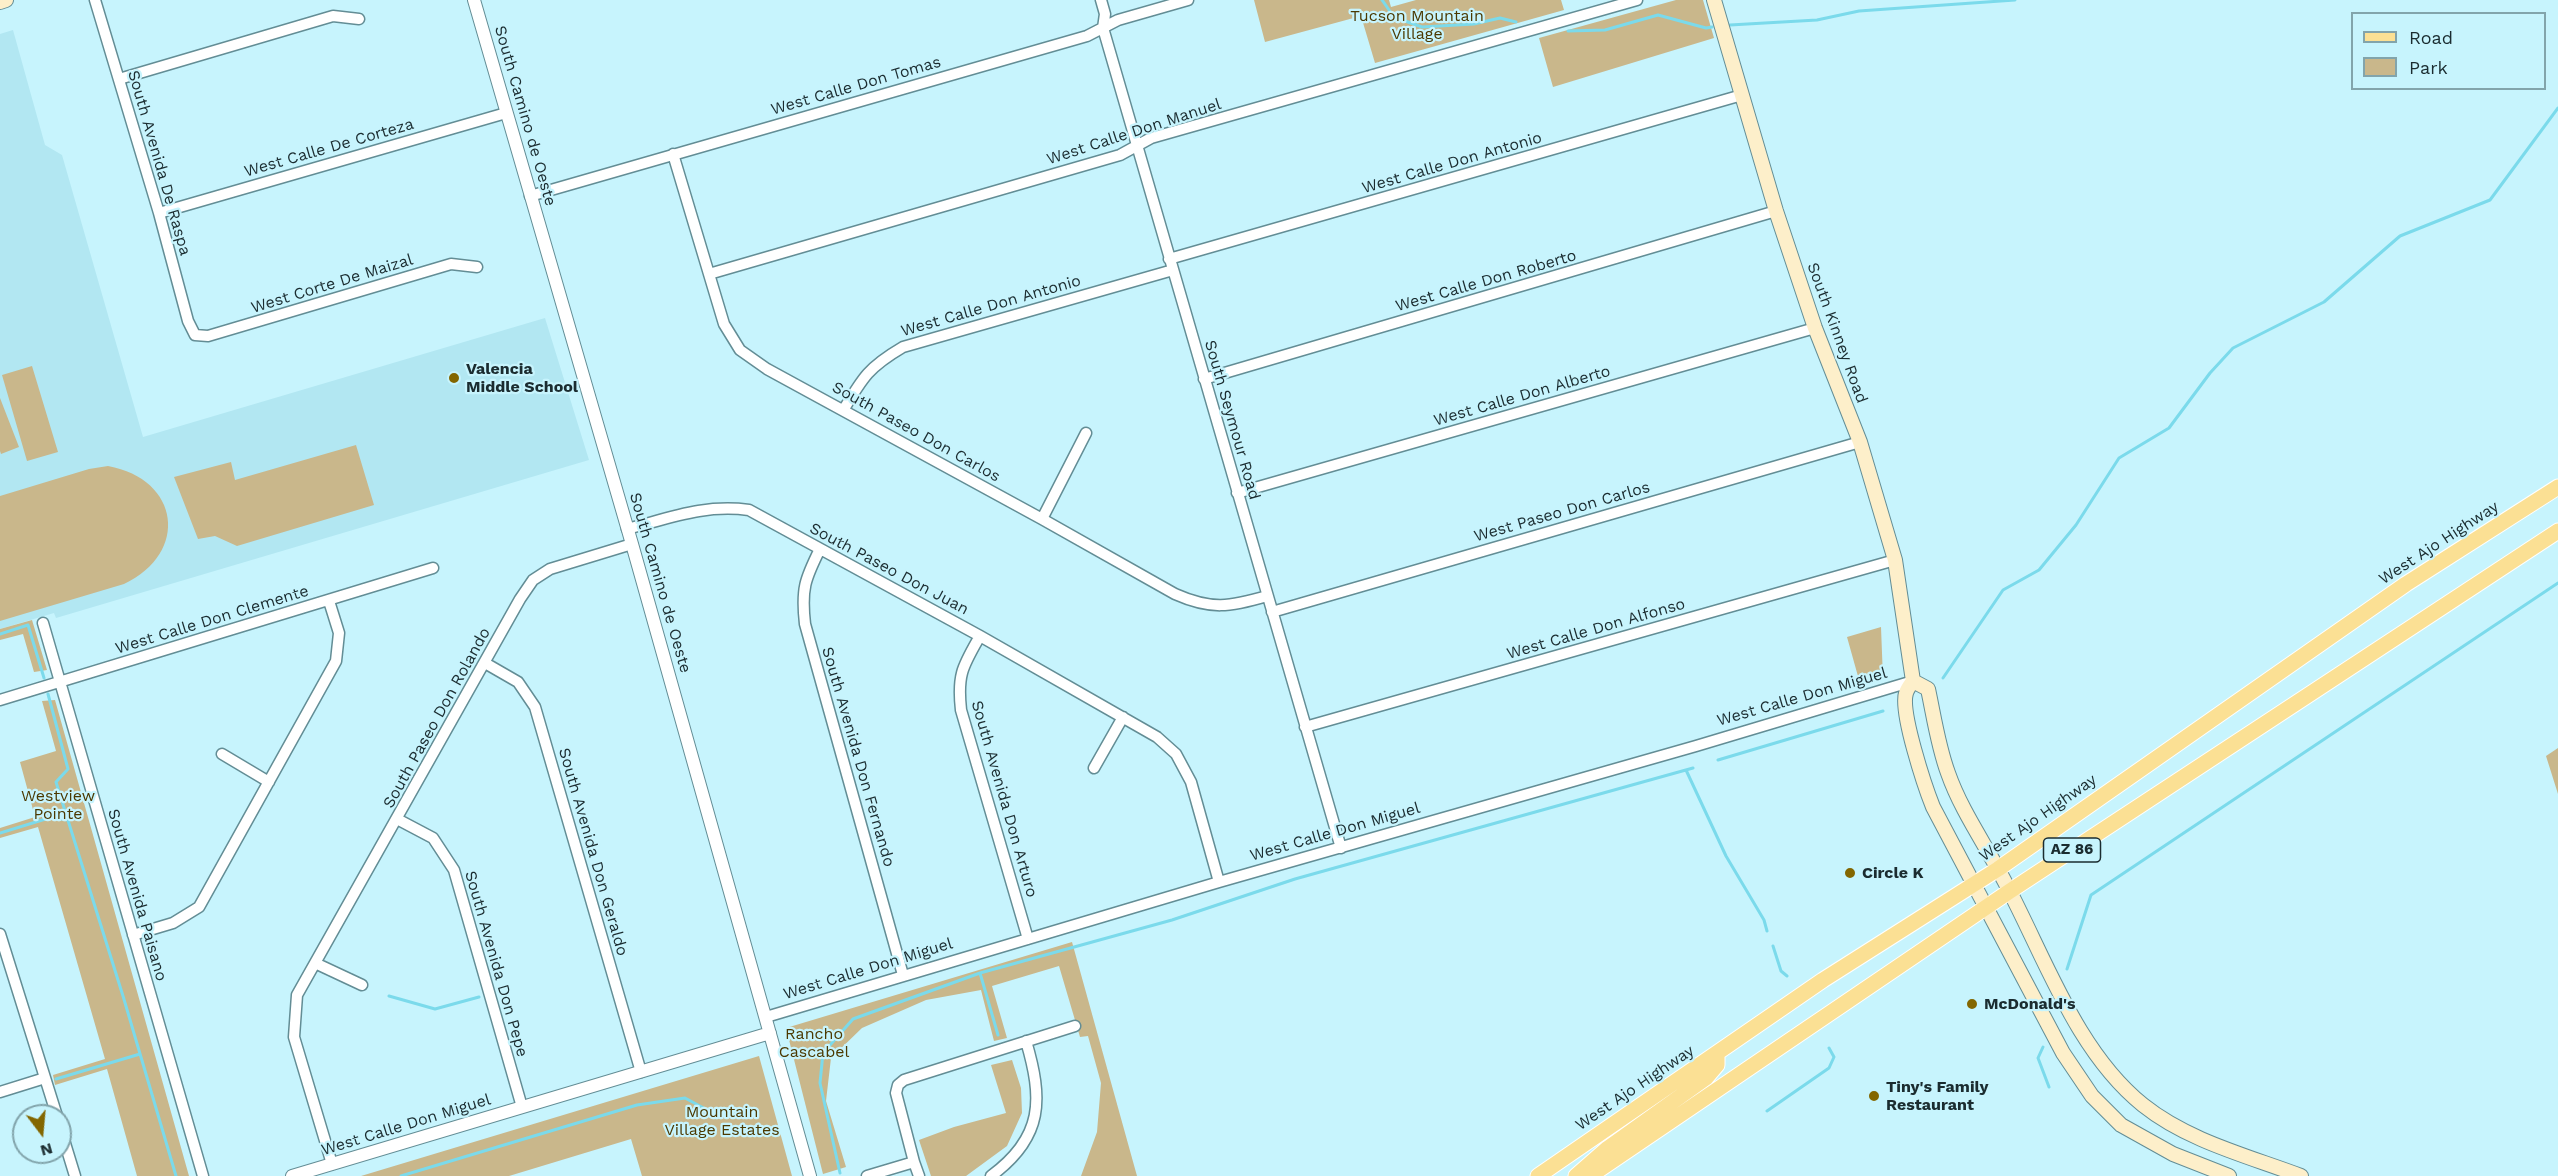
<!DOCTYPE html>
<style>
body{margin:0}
#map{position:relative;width:2558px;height:1176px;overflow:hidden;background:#c7f4fd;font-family:"Work Sans",sans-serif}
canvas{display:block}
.legend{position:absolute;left:2351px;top:12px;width:195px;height:78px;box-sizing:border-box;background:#c7f4fd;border:2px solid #82a4ab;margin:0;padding:8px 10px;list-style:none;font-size:18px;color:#1b2c30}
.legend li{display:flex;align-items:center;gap:12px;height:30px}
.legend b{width:30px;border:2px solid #82a4ab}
.north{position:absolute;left:12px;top:1104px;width:60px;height:60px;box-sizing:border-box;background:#c7f4fd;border:2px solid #82a4ab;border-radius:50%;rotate:164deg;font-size:16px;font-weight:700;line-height:24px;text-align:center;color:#1b2c30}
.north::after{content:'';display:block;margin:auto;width:21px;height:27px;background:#836600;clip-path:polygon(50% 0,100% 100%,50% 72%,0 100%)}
</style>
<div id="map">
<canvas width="2558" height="1176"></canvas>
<ul class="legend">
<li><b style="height:8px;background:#fbe094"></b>Road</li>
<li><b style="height:16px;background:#c9b78b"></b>Park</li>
</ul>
<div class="north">N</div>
</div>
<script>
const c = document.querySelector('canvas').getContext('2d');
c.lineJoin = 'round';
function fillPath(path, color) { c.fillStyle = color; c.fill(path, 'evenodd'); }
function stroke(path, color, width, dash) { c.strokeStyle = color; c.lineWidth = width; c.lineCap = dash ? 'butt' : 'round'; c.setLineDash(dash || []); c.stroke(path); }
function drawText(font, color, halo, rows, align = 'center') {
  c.font = font + ' "Work Sans",sans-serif'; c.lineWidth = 4.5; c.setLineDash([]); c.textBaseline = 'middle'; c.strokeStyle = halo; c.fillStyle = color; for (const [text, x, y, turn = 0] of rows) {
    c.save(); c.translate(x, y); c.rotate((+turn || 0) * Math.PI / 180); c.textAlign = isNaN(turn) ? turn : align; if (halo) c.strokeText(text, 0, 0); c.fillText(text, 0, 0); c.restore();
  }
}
const built = new Path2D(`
 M13,30L45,145L62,155L143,437L545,318L589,460L56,618L54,613L0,629V34Z`);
const green = new Path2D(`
 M1254,0H1389L1391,7L1416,0H1561L1564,10L1375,63L1361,16L1265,42Z
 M1676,0H1703L1714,38L1553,87L1539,38Z
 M32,366L58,452L27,461L2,375Z
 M0,398L19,447L1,454L0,451Z
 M356,445L374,505L237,546L215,536L198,539L174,477L231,462L235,480Z
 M108,466C180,479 190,553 124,584L0,621V496L89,469Z
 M32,620L47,670L34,672L23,634L0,640V629Z
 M1881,627L1883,679L1861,687L1847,637Z
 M55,700L189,1176H137L107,1069L55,1085L53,1075L105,1059L38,827L0,838V828L35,817L20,762L56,751L42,701Z
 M2558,748V794L2546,756Z
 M1072,942L1137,1176H1081L1097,1132L1101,1083L1088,1036L1080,1037L1059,966L992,986L1007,1038L994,1041L981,990L926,1000L862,1028L831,1058L826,1101L846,1167L823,1174L786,1028Z
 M759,1056L792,1176H642L631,1139L509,1176H361Z
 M1012,1060L1021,1088L1022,1113L1007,1146L966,1176H931L919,1140L954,1127L1006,1113L991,1065Z`);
const stream = new Path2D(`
 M1382,0L1394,17L1422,27L1474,24L1500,18L1516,22
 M1730,25L1817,20L1859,11L2015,0
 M1568,31L1605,30L1658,15L1706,28L1712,27
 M0,634L28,625L44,678
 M1943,678L2003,590L2039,570L2076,525L2119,458L2169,428L2210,373L2233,348L2324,302L2400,236L2490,200L2558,108
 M48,694L68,769L56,782L123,996L176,1176
 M1718,760L1883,711
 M1686,770L1726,856L1764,920L1767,931
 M0,833L52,817L67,820
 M1773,946L1781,971L1787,976
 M2067,969L2091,895L2558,583
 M980,973L998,1035
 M389,996L435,1009L479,997
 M2043,1047L2038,1058L2049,1087
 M56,1079L140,1054
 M1767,1111L1829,1068L1834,1057L1829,1048
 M840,1173L820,1083L823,1053L853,1019L980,973L1172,920L1295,879L1693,768
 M401,1176L637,1105L685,1098L711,1112`);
const minor = new Path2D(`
 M95,0L159,213L188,321L195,335L208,336L451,264L477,267
 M1101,0L1105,14L1103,28L1341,848
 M119,79L333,16L359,19
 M673,154L724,324L740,350L767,369L1042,519L1175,594C1211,610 1230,607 1267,596
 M530,196L1087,36L1118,20L1188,0
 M159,213L506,113
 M1169,259L1742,95
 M709,274L1120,155L1151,138L1637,0
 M1204,379L1776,211
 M844,409C863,377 869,367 903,347L1173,270
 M1237,493L1815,328
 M1042,519L1086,433
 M627,529C670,518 704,504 749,510L980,636L1157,737L1176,754L1191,782L1219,882
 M820,549C805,579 801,589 805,624L903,975
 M1272,612L1860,442
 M43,623L203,1176
 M980,636C963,666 957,674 961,710L1028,939
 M485,663L518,682L535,707L641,1072
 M0,700L433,568
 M1305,727L1895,560
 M222,754L269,782
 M1094,768L1123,717
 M397,819L433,838L454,870L522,1107
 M0,934L57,1116
 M133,935L173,923L199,907L336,661L339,633L329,601
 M315,963L362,985
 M766,1017L1219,882L1696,746L1913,681
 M0,1092L45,1078
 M60,1127L75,1176
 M914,1162L919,1176
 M332,1164L294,1037L297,995L520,599L533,580L550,569L632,544
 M867,1176L914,1162L896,1093L898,1085L904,1080L1075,1026
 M991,1176C1044,1137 1043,1099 1026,1041`);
const tertiary = new Path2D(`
 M474,0L632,544L810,1176
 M292,1176L770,1033`);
const secondary = new Path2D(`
 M1714,0L1776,211L1815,328L1860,442L1895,560L1913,681C1911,684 1907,689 1906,693C1900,712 1925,787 1933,807L2063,1053L2092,1096L2121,1125L2173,1154L2229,1176
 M0,2L6,0
 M1913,681L1928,689C1934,717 1938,746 1948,773C1962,813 1988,848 2007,886C2046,960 2077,1052 2143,1105C2188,1141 2248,1156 2301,1176`);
const primary = new Path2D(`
 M1538,1176L1823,980L1998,869L2406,584L2558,487
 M1576,1176L1608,1148L1706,1078L1717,1065V1055
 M1590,1176L2010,891L2558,531`);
const markers = [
 [454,378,6,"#836600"],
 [1850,873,6,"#836600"],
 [1972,1004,6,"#836600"],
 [1874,1096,6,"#836600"]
];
const shields = [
 [2072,850,57]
];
const shieldNames = [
 ["AZ 86",2072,850]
];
const parkNames = [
 ["Tucson Mountain",1417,16],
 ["Village",1417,34],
 ["Westview",58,796],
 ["Pointe",58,814],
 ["Rancho",814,1034],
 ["Cascabel",814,1052],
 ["Mountain",722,1112],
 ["Village Estates",722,1130]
];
const streetNames = [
 ["West Calle Don Tomas",856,86,-16],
 ["South Camino de Oeste",525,116,74],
 ["West Calle Don Manuel",1134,132,-18],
 ["West Calle De Corteza",329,148,-16],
 ["South Avenida De Raspa",159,163,74],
 ["West Calle Don Antonio",1452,163,-16],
 ["West Calle Don Roberto",1486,281,-16],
 ["West Corte De Maizal",332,284,-17],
 ["West Calle Don Antonio",991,306,-16],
 ["South Kinney Road",1837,333,70],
 ["West Calle Don Alberto",1522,396,-16],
 ["South Seymour Road",1232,420,74],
 ["South Paseo Don Carlos",916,432,29],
 ["West Paseo Don Carlos",1562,512,-16],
 ["West Ajo Highway",2439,543,-33],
 ["South Paseo Don Juan",889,569,28],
 ["South Camino de Oeste",660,583,74],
 ["West Calle Don Clemente",212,620,-17],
 ["West Calle Don Alfonso",1596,629,-16],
 ["West Calle Don Miguel",1802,697,-16],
 ["South Paseo Don Rolando",437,718,-61],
 ["South Avenida Don Fernando",858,757,74],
 ["South Avenida Don Arturo",1004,799,74],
 ["West Ajo Highway",2038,818,-35],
 ["West Calle Don Miguel",1335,832,-16],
 ["South Avenida Don Geraldo",593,852,74],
 ["South Avenida Paisano",137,895,74],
 ["South Avenida Don Pepe",496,964,74],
 ["West Calle Don Miguel",868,969,-17],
 ["West Ajo Highway",1635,1088,-34],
 ["West Calle Don Miguel",406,1125,-17]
];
const poiNames = [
 ["Valencia",466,369],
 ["Middle School",466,387],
 ["Circle K",1862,873],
 ["McDonald's",1984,1004],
 ["Tiny's Family",1886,1087],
 ["Restaurant",1886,1105]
];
fillPath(built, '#b2e7f2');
fillPath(green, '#c9b78b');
stroke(stream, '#7bdaeb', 3);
stroke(minor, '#638d95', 13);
stroke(tertiary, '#638d95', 14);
stroke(secondary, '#638d95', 16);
stroke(primary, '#fff', 17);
stroke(minor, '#fff', 10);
stroke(tertiary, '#fff', 12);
stroke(secondary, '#fdefca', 14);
stroke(primary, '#fbe094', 15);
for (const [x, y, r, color] of markers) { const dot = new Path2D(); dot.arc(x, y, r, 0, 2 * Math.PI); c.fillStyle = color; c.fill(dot); stroke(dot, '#c7f4fd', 2); }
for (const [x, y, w] of shields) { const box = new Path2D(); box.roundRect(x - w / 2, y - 12, w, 24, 4.5); c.fillStyle = '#c7f4fd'; c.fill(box); stroke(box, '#1b2c30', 1.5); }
drawText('bold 15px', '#1b2c30', null, shieldNames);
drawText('16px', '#4b3800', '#c7f4fd', parkNames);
drawText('16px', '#1b2c30', '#c7f4fd', streetNames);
drawText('bold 16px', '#1b2c30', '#c7f4fd', poiNames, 'left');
</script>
